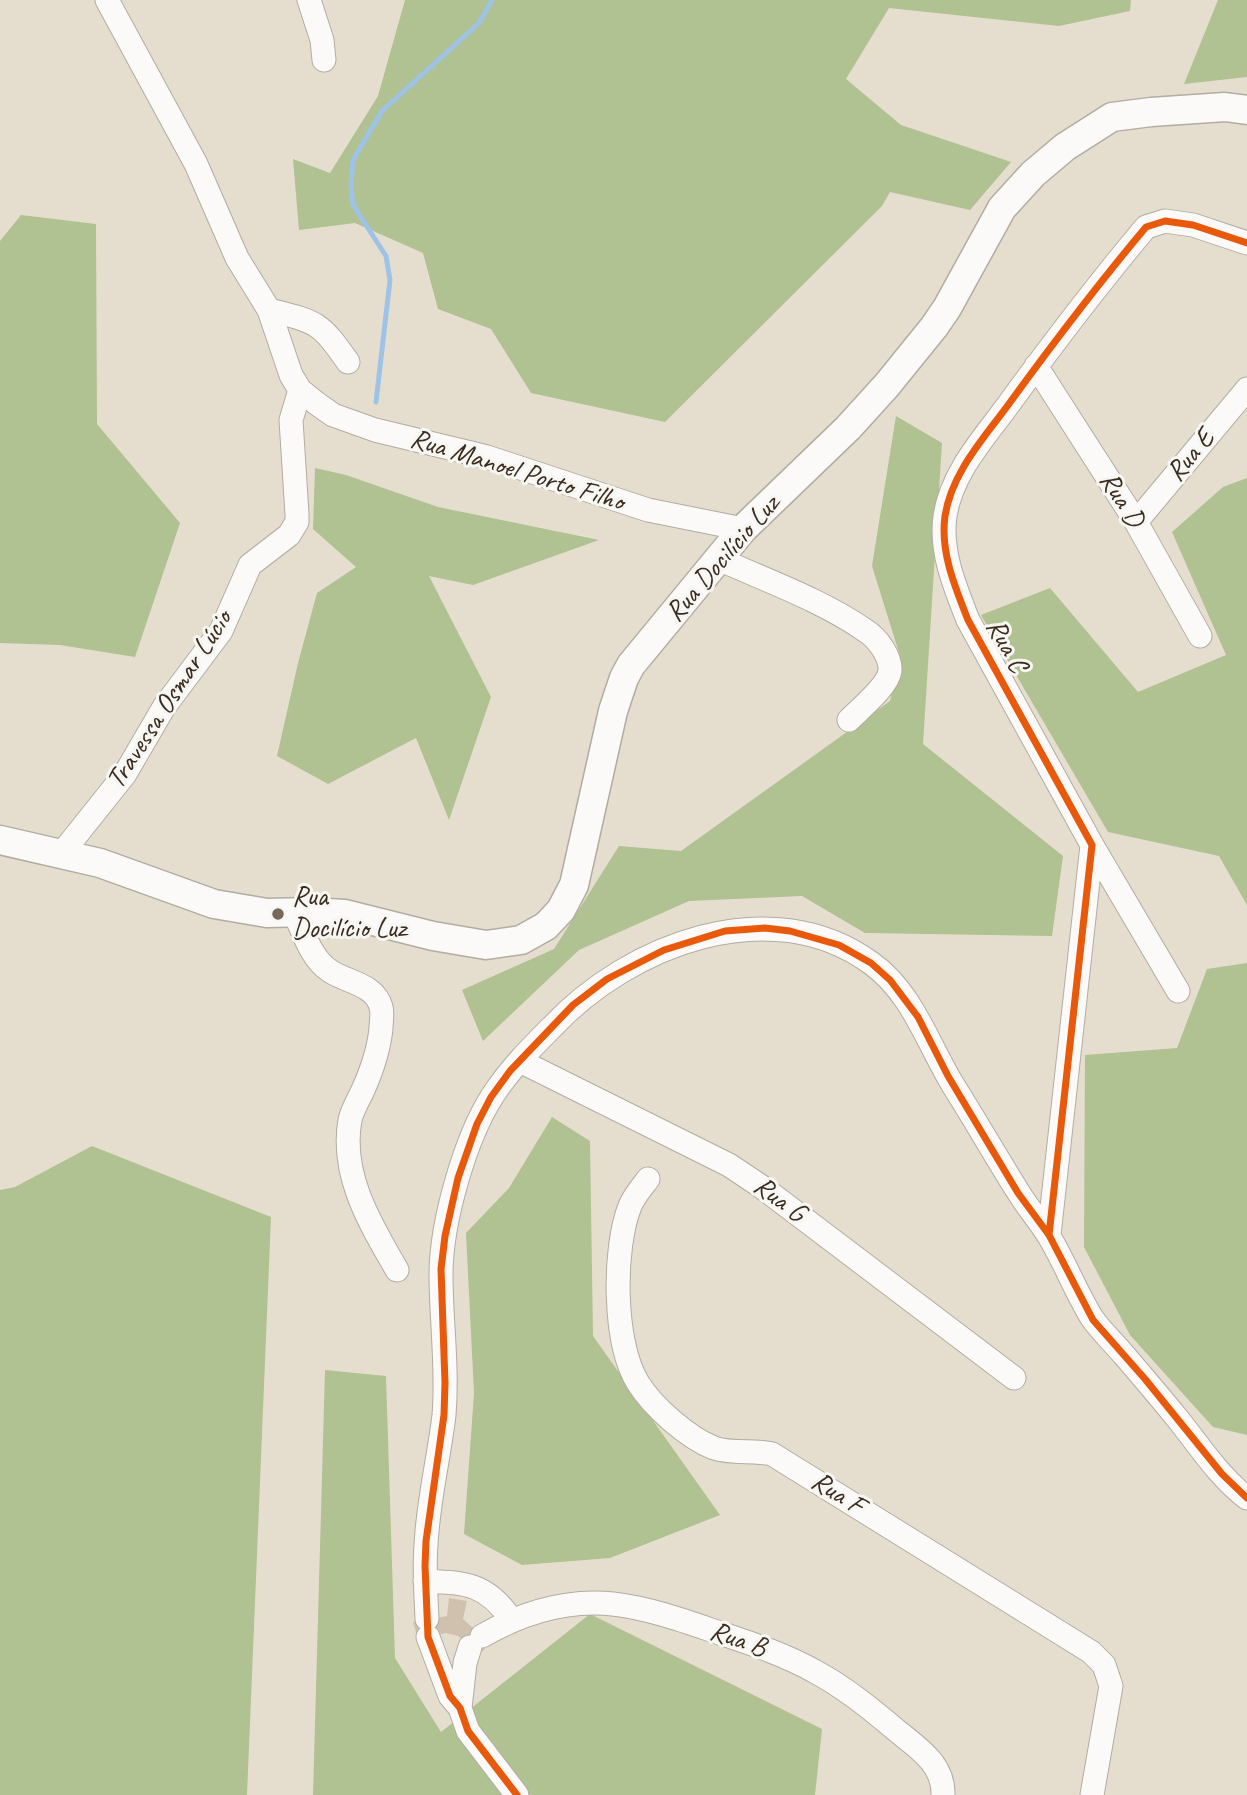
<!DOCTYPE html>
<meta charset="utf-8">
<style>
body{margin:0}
canvas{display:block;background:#e5dece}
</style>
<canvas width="1247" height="1795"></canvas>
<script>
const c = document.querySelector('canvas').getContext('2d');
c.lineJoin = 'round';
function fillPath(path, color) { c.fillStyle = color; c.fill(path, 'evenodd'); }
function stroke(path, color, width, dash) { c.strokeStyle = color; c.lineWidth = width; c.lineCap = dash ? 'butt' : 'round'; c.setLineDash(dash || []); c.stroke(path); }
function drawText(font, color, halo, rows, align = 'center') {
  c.font = font + ' Caveat,sans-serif'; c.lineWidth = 6; c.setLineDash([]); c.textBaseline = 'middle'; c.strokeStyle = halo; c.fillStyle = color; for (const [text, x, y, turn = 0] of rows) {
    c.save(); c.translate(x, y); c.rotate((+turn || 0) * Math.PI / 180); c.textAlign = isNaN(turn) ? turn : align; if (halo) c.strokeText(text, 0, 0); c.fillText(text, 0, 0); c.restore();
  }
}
const forest = new Path2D(`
 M405,0H1131L1130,11L1059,26L889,8L846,79L901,125L1011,162L970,210L890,192L882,206L665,422L531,393L491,329L438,309L423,253L355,223L299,230L293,159L330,173L378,96Z
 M1218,0H1247V77L1184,84Z
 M21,215L96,224L97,424L180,523L135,657L60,645L0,643V241Z
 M896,416L942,443L923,744L1063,856L1052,936L865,933L802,896L689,901L579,950L483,1041L462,990L554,949L619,846L681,851L890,701L900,656L872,566Z
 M315,468L346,475L438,507L599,540L473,585L429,576L491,697L449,820L416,738L328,784L277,756L298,663L317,593L356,567L313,529Z
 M1247,478V905L1219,856L1108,832L981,615L1050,588L1138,692L1226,655L1172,532L1223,487Z
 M1247,963V1435L1213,1427L1130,1335L1084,1247L1085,1055L1177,1048L1207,969Z
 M552,1117L590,1141L593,1336L720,1515L610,1558L522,1565L464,1534L474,1393L466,1233L509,1188Z
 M92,1146L271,1217L247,1795H0V1190L15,1187Z
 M325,1370L386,1376L395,1658L441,1732L590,1614L822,1729L815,1795H313Z`);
const stream = new Path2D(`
 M376,402L390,280L386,256L353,205L351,185L353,160L382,111L479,23L492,0`);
const building = new Path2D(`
 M449,1598L467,1601L463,1619L490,1643L479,1655L458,1636L446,1633L418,1639L413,1622L447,1616Z`);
const minor = new Path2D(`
 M107,0L196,164L237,258L269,310L291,375L300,390L316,403L333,415L375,430L487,457L648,510L743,529
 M309,0L322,40L324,60
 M269,310C317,322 319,321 348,362
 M1036,366L1136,522L1200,636
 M1136,522L1247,389
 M719,559C767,581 822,600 866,631C877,638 891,656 890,671C888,686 860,709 849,720
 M1092,845L1178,991
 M62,853L125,774L164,707L221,631L250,565L289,535L297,522V514L291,420L300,390
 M294,912C303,931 311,959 330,971C346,982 375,984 381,1007C383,1013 381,1022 381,1028C379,1050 372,1070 363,1090C359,1099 352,1110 350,1120C340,1175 371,1225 397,1270
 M520,1061L729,1165L762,1187L1014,1378
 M648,1179C642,1187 634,1196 630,1206C613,1248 613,1343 638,1383C653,1407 688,1438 714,1448C731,1454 754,1450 772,1454L1091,1652L1104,1665L1111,1686L1092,1795
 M1049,1235L1092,845L968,620C955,587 940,552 945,516C952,471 986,436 1011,401C1054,342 1099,283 1146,227L1165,221L1193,225L1247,243
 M425,1581C466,1583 486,1583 511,1619
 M427,1619C426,1594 424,1570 426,1545C428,1501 439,1458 444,1415C448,1368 441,1321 441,1275C441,1223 465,1138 493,1095C510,1069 531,1048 552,1027C629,945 770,890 871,963C912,992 928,1044 953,1085C975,1120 995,1155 1017,1190C1027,1207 1040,1221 1050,1238C1065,1263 1076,1292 1092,1318C1101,1331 1114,1343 1124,1355C1142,1376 1160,1397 1177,1418C1199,1445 1219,1477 1247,1498
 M482,1636C522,1613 566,1599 613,1604C647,1608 679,1619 711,1630C746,1642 782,1653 814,1671C844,1687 870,1708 896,1730C918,1748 944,1764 943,1795
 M428,1637L450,1696L460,1708L468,1731L517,1795
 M460,1708L465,1663L470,1647`);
const major = new Path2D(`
 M0,840L100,863L214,904L267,913L311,912L345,914L433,936L486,945L521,940L546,926L561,910L574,885L613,711L624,678L631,665L743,529L848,428L887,385L934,327L947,308L1002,208L1033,174L1065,147L1112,117L1151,112L1225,107L1247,110`);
const cycleway = new Path2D(`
 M1049,1235L1092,845L968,620C955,587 940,552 945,516C952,471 986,436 1011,401C1054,342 1099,283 1146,227L1165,221L1193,225L1247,243
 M517,1795L468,1731L460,1708L450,1696L428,1637L425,1566L426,1541L444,1415L445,1383L441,1269L445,1236L458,1178L477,1124L491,1097L510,1071L573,1005L607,979L664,950L725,931L765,928L790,931L839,945L871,963L890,980L918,1017L948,1076L1018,1193L1049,1235L1093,1320L1145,1379L1222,1474L1247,1498`);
const markers = [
 [278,914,7,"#76695c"]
];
const streetNames = [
 ["Rua E",1191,456,-50],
 ["Rua Manoel Porto Filho",517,471,17],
 ["Rua D",1121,500,58],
 ["Rua Docilício Luz",723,559,-49],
 ["Rua C",1006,646,61],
 ["Travessa Osmar Lúcio",170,700,-57],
 ["Rua G",779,1200,37],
 ["Rua F",837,1494,32],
 ["Rua B",738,1640,19]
];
const poiNames = [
 ["Rua",292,898],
 ["Docilício Luz",292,930]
];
fillPath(forest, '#b0c192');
stroke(stream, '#9fc3e6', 5);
fillPath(building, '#cfc1ae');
stroke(minor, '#b2aca1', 25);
stroke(major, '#b2aca1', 31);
stroke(minor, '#fbfaf8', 23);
stroke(major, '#fbfaf8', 28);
stroke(cycleway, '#e8590c', 7);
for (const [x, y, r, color] of markers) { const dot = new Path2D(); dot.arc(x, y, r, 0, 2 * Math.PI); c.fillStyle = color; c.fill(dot); stroke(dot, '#f6f6f2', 2.5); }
drawText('28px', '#3b2a1e', '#f6f6f2', streetNames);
drawText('28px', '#3b2a1e', '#f6f6f2', poiNames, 'left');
</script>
